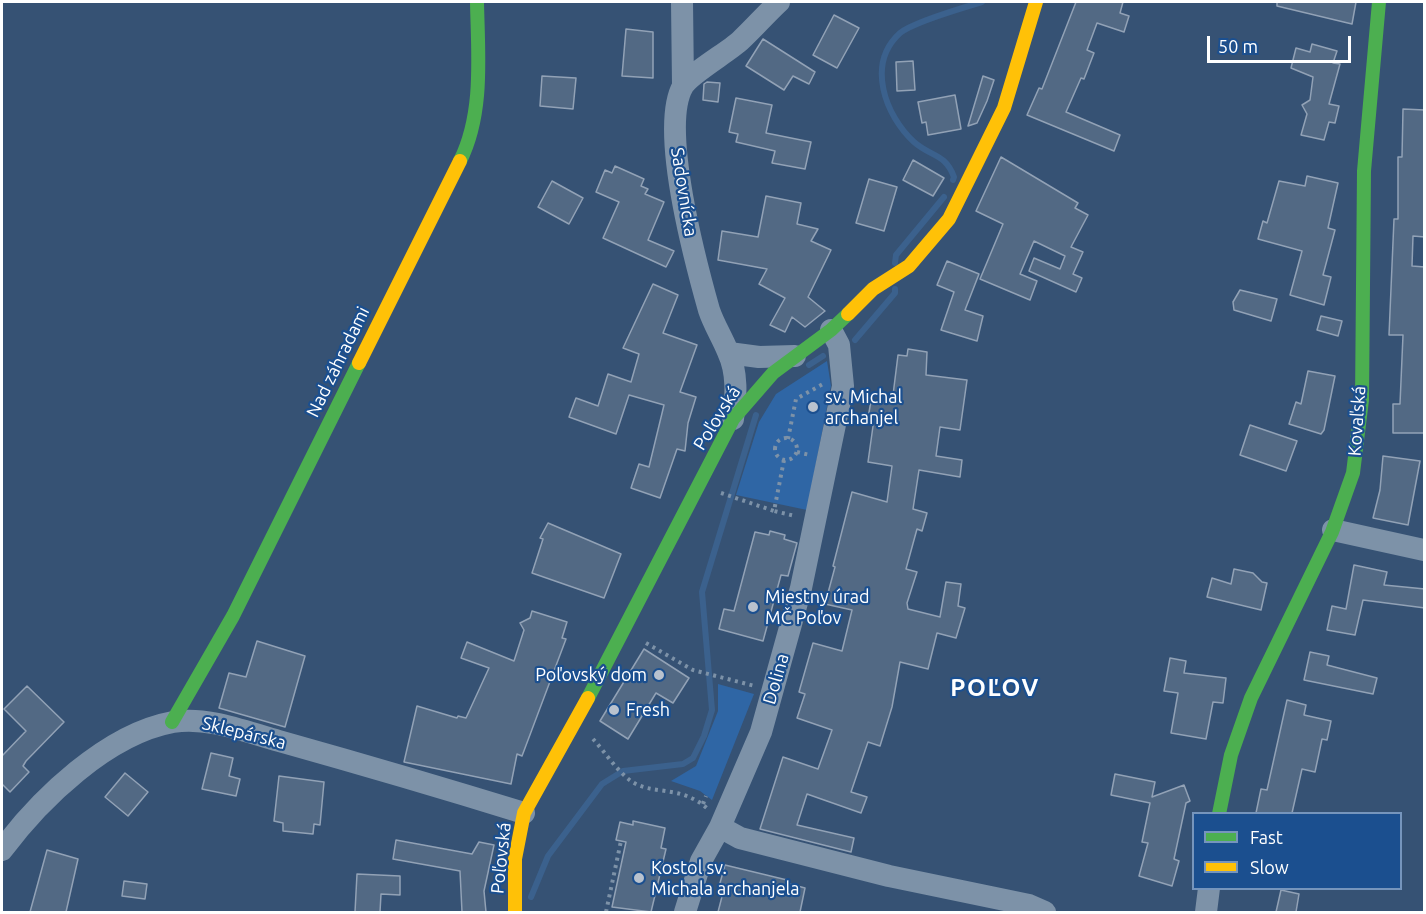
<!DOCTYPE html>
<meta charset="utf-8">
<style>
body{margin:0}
#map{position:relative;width:1426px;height:914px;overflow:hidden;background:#365274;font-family:Ubuntu,sans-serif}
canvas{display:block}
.frame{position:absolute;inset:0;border:3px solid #fff;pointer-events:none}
.legend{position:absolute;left:1192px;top:812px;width:210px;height:78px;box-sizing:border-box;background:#1b4f8f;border:2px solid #7695bc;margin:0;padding:8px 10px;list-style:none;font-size:18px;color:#fff}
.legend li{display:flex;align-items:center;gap:12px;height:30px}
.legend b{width:30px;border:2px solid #7695bc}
.scale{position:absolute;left:1207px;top:36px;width:144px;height:27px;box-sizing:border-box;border:3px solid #fff;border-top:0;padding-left:8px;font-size:18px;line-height:21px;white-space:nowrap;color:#fff;-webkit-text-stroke:4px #1b4f8f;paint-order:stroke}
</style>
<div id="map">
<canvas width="1426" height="914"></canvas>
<div class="frame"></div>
<ul class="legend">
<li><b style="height:8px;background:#4caf50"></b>Fast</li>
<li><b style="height:8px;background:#ffc107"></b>Slow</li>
</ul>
<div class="scale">50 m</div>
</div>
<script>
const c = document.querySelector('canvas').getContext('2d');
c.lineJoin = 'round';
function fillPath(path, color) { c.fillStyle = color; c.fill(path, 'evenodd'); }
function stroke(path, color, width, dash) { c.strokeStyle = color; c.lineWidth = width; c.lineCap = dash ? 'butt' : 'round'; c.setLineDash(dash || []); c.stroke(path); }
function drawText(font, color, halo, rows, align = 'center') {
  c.font = font + ' Ubuntu,sans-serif'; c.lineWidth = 4.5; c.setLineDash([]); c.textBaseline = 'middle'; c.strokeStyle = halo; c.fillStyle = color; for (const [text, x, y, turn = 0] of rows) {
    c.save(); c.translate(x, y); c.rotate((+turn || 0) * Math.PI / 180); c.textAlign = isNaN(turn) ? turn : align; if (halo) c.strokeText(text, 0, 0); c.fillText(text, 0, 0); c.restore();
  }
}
const green = new Path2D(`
 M827,361L831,386L807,510L736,495L759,422L776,394Z
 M718,684L754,694L712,800L700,791L671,781L696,766L718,711Z`);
const stream = new Path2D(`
 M953,180L954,177C945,153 931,157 914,142C885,115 866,64 900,33C912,23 965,7 982,2
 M895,263L896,255L944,197
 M855,340L895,293V289
 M809,365L823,356
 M531,897L548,856L602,784L623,771L683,764L693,758L704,736L712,710L702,592L756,415`);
const building = new Path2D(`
 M1076,2H1123L1120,13L1129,16L1124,32L1097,23L1087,50L1094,53L1084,79L1081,78L1066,112L1120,135L1114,151L1027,115L1039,88L1042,89Z
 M1277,2H1356L1352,24L1277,6Z
 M834,15L859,28L837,68L813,55Z
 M626,29L653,32V78L622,76Z
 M763,39L815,72L809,84L793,76L784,90L746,66Z
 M1312,44L1337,51L1333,63L1340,64L1329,104L1339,106L1335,123L1329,122L1324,140L1301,135L1307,114L1302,105L1310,100L1313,77L1291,68L1296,48L1310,52Z
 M913,61L915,90L897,91L896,62Z
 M542,76L576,78L573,109L540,106Z
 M983,76L994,80L987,101L977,123L968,126Z
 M707,82L720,83L718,102L703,100L704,84Z
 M955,95L961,129L928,135L926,122L922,123L918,102Z
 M736,98L772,105L766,133L811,142L805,169L772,163L775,151L736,142L738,134L729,132Z
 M1403,109L1425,110V237L1413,236L1412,266L1425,267V433H1393V404H1400L1403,335H1389L1394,219H1398V157H1402Z
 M1001,157L1078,203L1075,208L1088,215L1071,247L1083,252L1073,274L1082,278L1076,292L1029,271L1034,258L1060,269L1065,256L1034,241L1020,274L1037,281L1030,300L980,279L1003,224L976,211Z
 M913,160L944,178L933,196L903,180Z
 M615,166L644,179L641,186L648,189L645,194L664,202L648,240L674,251L666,267L603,238L619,202L596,192L605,170L612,173Z
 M1307,176L1338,183L1328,228L1335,230L1323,275L1331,277L1324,305L1290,295L1302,251L1258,239L1263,221L1267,223L1279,181L1305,186Z
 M869,179L897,187L884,231L856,223Z
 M552,181L583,198L569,224L538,207Z
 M766,196L801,203L797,224L818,229L811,241L831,250L808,297L825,311L805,327L792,317L785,332L770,325L785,298L759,284L767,269L718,260L722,231L758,237Z
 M947,261L979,274L965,310L983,316L977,341L941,330L954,292L937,285Z
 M653,284L678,295L663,333L697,345L680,392L696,397L688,423L685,451L677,449L660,498L631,488L639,464L649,467L664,405L629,395L616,434L569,417L576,398L598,406L608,374L631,382L639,354L623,348Z
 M1240,290L1277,299L1271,321L1234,310L1233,302Z
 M1321,316L1342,321L1338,336L1317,330Z
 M908,349L927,352L926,375L967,380L960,430L940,427L936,456L962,460L960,477L919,470L913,509L927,513L922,531L917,529L906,569L917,572L907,603L908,609L940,617L946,582L961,584L958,606L965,608L956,638L937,633L928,669L900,662L892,707L880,746L868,742L851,792L867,797L861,813L807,794L797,825L854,838L851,852L760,829L783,757L818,769L832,730L797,718L805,694L799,692L813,643L842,651L852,610L825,604L835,567L833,566L852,492L887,502L892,466L868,462L874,419L868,418L871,401L892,403L898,355L907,356Z
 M1308,371L1335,376L1324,430L1321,434L1289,424L1296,402L1301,404Z
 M1250,425L1297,441L1286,471L1240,455Z
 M1383,456L1420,461L1408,525L1373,518L1380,490Z
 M548,523L621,554L604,598L532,573L543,539L540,538Z
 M770,531L785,535L784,539L797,543L788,576L781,575L763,641L719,629L724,609L734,611L755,532L769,535Z
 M1354,565L1387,572L1384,585L1425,589V608L1363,600L1355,635L1327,630L1332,606L1346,609Z
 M1234,569L1253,573L1262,582L1267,583L1261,610L1207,597L1212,578L1231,584Z
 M532,611L567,622L562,638L566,639L522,756L517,754L511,784L404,762L417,706L457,718L458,716L466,718L489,668L461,658L467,642L514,661L524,630L520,623L530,618Z
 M257,641L305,656L285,727L219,708L229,673L246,677Z
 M644,649L689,678L673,703L656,693L628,739L600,721Z
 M1310,652L1329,656L1327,665L1377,678L1373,694L1304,680Z
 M1170,658L1186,661L1184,673L1226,678L1223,703L1213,702L1206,739L1171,733L1178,693L1164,691Z
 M27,686L64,722L26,761L23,766L29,772L10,792L2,784V756L26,731L4,709Z
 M1287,700L1306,705L1304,715L1331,721L1327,740L1322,739L1315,772L1302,769L1292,813H1256L1261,789L1267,790Z
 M211,753L233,758L229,776L240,779L236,796L202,789Z
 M125,773L148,792L128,816L105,797Z
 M1115,774L1155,782L1152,797L1184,785L1190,801L1186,803L1174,859L1179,861L1172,886L1139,876L1148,843L1142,842L1150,803L1111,795Z
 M279,776L324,782L320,825L314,824L313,834L283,831V823L274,821Z
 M633,821L665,828L661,848L666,849L651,912L612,907L626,842L616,840L620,822L633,825Z
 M396,840L472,854L479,842L494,845L484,891L486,912H462L460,871L393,859Z
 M47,850L78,859L66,912H30Z
 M725,865L787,880L786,883L805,888L800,912H718L725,885L720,883Z
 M357,874L400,876V895L381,894L380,912H355Z
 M124,881L147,884L145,899L122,896Z
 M1281,890L1299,894L1296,912H1276Z`);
const path = new Path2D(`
 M775 449a11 11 0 1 1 22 0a11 11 0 1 1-22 0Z
 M788,439L796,399L823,384
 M797,452L810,455
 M784,460L774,511L795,516
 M721,493L774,511
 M646,643L693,670L755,686
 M593,739C605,752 617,771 631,781C652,796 680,784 708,809
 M703,804L706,796
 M606,912L621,841
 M631,912V911`);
const street = new Path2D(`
 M682,2L683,85
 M729,353L759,357L795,356
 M733,419C736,397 738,373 728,352C722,337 714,325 709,310C696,264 659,127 683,86C690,74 728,52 740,41C754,28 766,14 779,2
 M1333,530L1424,550
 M720,827L740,838L889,876L1029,905L1045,912
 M2,850C40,799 107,734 173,722C208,716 246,732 279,741C361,764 443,788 524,813
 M685,912L701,861L720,827L761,732L801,588L843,386L839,345L831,330
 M1206,912L1209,888`);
const fast = new Path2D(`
 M460,161C484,113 478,55 477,2
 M588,698L733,419L773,373L831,330L848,314
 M172,722L233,616L359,363
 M1219,814L1231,755L1251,698L1332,532L1353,473L1362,400L1364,171L1379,2`);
const slow = new Path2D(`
 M848,314L873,289L909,266L949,219L1004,108L1036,2
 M359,363L460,161
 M515,912V859L524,813L588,698`);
const markers = [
 [813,407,6,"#b9c2ce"],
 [753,607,6,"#b9c2ce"],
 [659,675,6,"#b9c2ce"],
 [614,710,6,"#b9c2ce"],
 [639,878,6,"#b9c2ce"]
];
const streetNames = [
 ["Sadovnícka",684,192,81],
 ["Nad záhradami",338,362,-64],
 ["Poľovská",717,418,-58],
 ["Kovaľská",1357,421,-86],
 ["Dolina",776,679,-74],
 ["Sklepárska",244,733,14],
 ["Poľovská",501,858,-84]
];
const poiNames = [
 ["sv. Michal",825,397],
 ["archanjel",825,418],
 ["Miestny úrad",765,597],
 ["MČ Poľov",765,618],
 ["Poľovský dom",647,675,"right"],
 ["Fresh",626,710],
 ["Kostol sv.",651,868],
 ["Michala archanjela",651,889]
];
const districtNames = [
 ["POĽOV",995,688]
];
fillPath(green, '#2f66a5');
stroke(stream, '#3b618d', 6);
fillPath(building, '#526984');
stroke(building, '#92a2b6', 1.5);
stroke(path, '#7d92a8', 4, [3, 4.5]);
stroke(street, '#7d92a8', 22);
stroke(fast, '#4caf50', 14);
stroke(slow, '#ffc107', 14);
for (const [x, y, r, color] of markers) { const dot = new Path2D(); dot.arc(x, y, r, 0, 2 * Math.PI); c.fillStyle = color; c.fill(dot); stroke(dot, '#1b4f8f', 2); }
drawText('18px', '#fff', '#1b4f8f', streetNames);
drawText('18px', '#fff', '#1b4f8f', poiNames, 'left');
c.letterSpacing = '1.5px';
drawText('bold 24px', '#fff', '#1b4f8f', districtNames);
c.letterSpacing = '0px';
</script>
